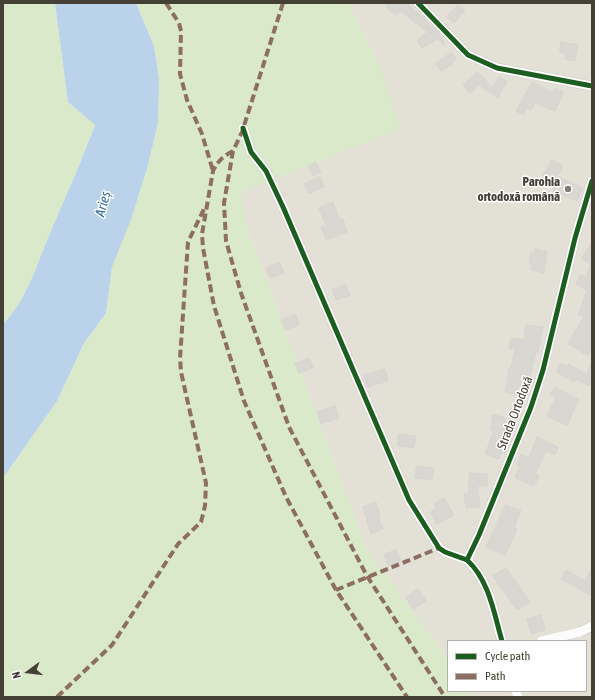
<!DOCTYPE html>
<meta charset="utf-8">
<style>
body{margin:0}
#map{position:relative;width:595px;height:700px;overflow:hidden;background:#efeee9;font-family:"Asap Condensed",sans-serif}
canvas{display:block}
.frame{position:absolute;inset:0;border:4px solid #444035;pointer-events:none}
.legend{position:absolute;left:447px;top:640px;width:140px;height:52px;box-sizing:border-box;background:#fff;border:1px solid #b4b3ae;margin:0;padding:5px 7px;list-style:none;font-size:12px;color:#444035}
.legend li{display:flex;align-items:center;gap:8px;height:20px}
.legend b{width:20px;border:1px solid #b4b3ae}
.north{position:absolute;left:8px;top:652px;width:40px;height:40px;-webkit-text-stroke:3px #fff;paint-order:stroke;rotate:255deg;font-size:11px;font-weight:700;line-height:16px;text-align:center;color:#444035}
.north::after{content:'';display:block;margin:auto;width:14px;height:18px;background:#444035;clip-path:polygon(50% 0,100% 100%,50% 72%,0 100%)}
</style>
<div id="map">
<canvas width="595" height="700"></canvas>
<div class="frame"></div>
<ul class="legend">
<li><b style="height:5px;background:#1b5e20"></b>Cycle path</li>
<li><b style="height:5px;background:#8d6e63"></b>Path</li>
</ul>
<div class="north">N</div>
</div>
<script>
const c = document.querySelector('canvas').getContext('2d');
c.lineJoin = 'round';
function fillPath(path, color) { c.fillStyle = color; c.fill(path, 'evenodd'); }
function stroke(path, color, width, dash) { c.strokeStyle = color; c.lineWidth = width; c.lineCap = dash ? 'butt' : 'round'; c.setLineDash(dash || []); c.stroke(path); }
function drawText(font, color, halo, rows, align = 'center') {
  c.font = font + ' "Asap Condensed",sans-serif'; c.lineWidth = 3; c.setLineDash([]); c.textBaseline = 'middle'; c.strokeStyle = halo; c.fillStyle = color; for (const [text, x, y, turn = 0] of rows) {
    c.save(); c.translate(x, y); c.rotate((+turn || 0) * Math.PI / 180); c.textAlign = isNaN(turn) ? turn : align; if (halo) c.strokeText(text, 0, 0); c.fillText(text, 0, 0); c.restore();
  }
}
const residential = new Path2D(`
 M348,3H592V697H469L466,691H586V641H448V660L366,548L245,223L240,192L325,159L379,63Z`);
const green = new Path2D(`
 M3,3H55L68,102L95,124C81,163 64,200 48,238C35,269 27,299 3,324Z
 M136,3H348L379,63L400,129L241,192L245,223L366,548L448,660V691H466L469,697H3V478L57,401L84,343L106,313L112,267L131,220L148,165L158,123L159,79L154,46Z`);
const water = new Path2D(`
 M55,3H136L154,46L159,79L158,123L148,165L131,220L112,267L106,313L84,343L57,401L3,478V324C27,299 35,269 48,238C64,200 81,163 95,125L68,102Z`);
const building = new Path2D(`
 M389,3H407L438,32L445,45L437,39L422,48L417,40L428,32L400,11L396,16L386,7Z
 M458,5L465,11L454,23L447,17Z
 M561,42L578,45L575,61L565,59L566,53L560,52Z
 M452,52L456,59L452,62L453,64L441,71L436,64Z
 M478,72L492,87L500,76L507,82L499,94L500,96L498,98L479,85L470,94L463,85Z
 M533,82L553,93L555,88L563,92L555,111L535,103L531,110L527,108L523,115L516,111Z
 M552,160L563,166L554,182L543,176Z
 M316,162L321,172L313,176L308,166Z
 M320,177L324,187L309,193L304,184Z
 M559,177L583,188L577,201L553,191Z
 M333,202L340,220L343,219L347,232L326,240L321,227L326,225L319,208Z
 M592,242V349L588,356L568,344L584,316L578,315L587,290L576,284L580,275L586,277L591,265L582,259Z
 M535,249L547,252L544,273L531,270L532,264L529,263L531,253L534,254Z
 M280,263L284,273L270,278L266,268Z
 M346,285L350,295L336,300L332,290Z
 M296,315L299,325L285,330L281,320Z
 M526,325L543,327L538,353L536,352L525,396L505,392L509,368H511L515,349L509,348L511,338L524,340Z
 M309,358L313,368L299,373L295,364Z
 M592,362V381L589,386L576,379L574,382L556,372L561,363L567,366L568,364L586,374Z
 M385,369L388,381L367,387L364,375Z
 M555,387L579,400L567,425L547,416L556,397L551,395Z
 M335,406L339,418L321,424L317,412Z
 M493,415L504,417V420L512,422L508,442L506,441L499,459L485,454L494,431L491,430Z
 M399,434L416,436L414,448L398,446Z
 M537,437L558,447L555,455L546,451L535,474L539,476L534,486L515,478L520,467L517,465L521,455L529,458Z
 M417,466L434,468L432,480L415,478Z
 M470,473L488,474L487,486H477L480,507L466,508L464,494L468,493Z
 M444,498L454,515L437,524L430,512L436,509L434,504Z
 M376,502L380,515H378L383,529L371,534L363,507Z
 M506,505L521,511L514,528L517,529L505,555L486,547Z
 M396,550L401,561L389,566L384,555Z
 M506,568L530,602L517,610L493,576Z
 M592,568V596L561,579L566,570L585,581Z
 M418,589L426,601L413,609L406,598Z
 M541,615L545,630L531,634L527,619Z`);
const minor = new Path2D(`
 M418,3L468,55L497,68L592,86
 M243,128L251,152L266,171L283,207L409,500L439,548L445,552L467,560
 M502,641C494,613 489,580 467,560L479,535L531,407L543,370L575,238L592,181
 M541,641L580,632L592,626
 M516,691L518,697`);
const quiet = new Path2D(`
 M166,3L179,23L181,31L180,74L187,100L202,134L213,171
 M283,3L242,132L233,151L224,203L226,241L241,293L289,427L367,576L445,697
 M233,151C223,156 218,161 213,171L202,234L203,248L214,306L244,401L286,497L336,590L407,697
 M336,590L439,548
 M57,697L112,645L178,544L201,522L205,506L206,483L181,372L180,358L188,242L204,209`);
const cycleway = new Path2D(`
 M418,3L468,55L497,68L592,86
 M243,128L251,152L266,171L283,207L409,500L439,548L445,552L467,560
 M502,641C494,613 489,580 467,560L479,535L531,407L543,370L575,238L592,181`);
const markers = [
 [568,189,4,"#807d74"]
];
const poiNames = [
 ["Parohia",560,182],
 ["ortodoxă română",560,197]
];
const streetNames = [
 ["Strada Ortodoxă",515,413,-69]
];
const waterNames = [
 ["Arieș",103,204,-75]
];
fillPath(residential, '#e3e0d6');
fillPath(green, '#dae9ca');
fillPath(water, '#bad3eb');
fillPath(building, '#d9d7d1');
stroke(building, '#d7d5cf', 1);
stroke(minor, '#cdccc7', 10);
stroke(minor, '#fdfcfc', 9);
stroke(quiet, '#8d6e63', 4, [8, 4]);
stroke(cycleway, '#1b5e20', 5);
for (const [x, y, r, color] of markers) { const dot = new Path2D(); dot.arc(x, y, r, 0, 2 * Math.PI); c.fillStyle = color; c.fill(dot); stroke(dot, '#fff', 1.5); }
drawText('bold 13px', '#444035', '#fff', poiNames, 'right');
drawText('13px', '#444035', '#fff', streetNames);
drawText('italic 14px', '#346dab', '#fff', waterNames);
</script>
